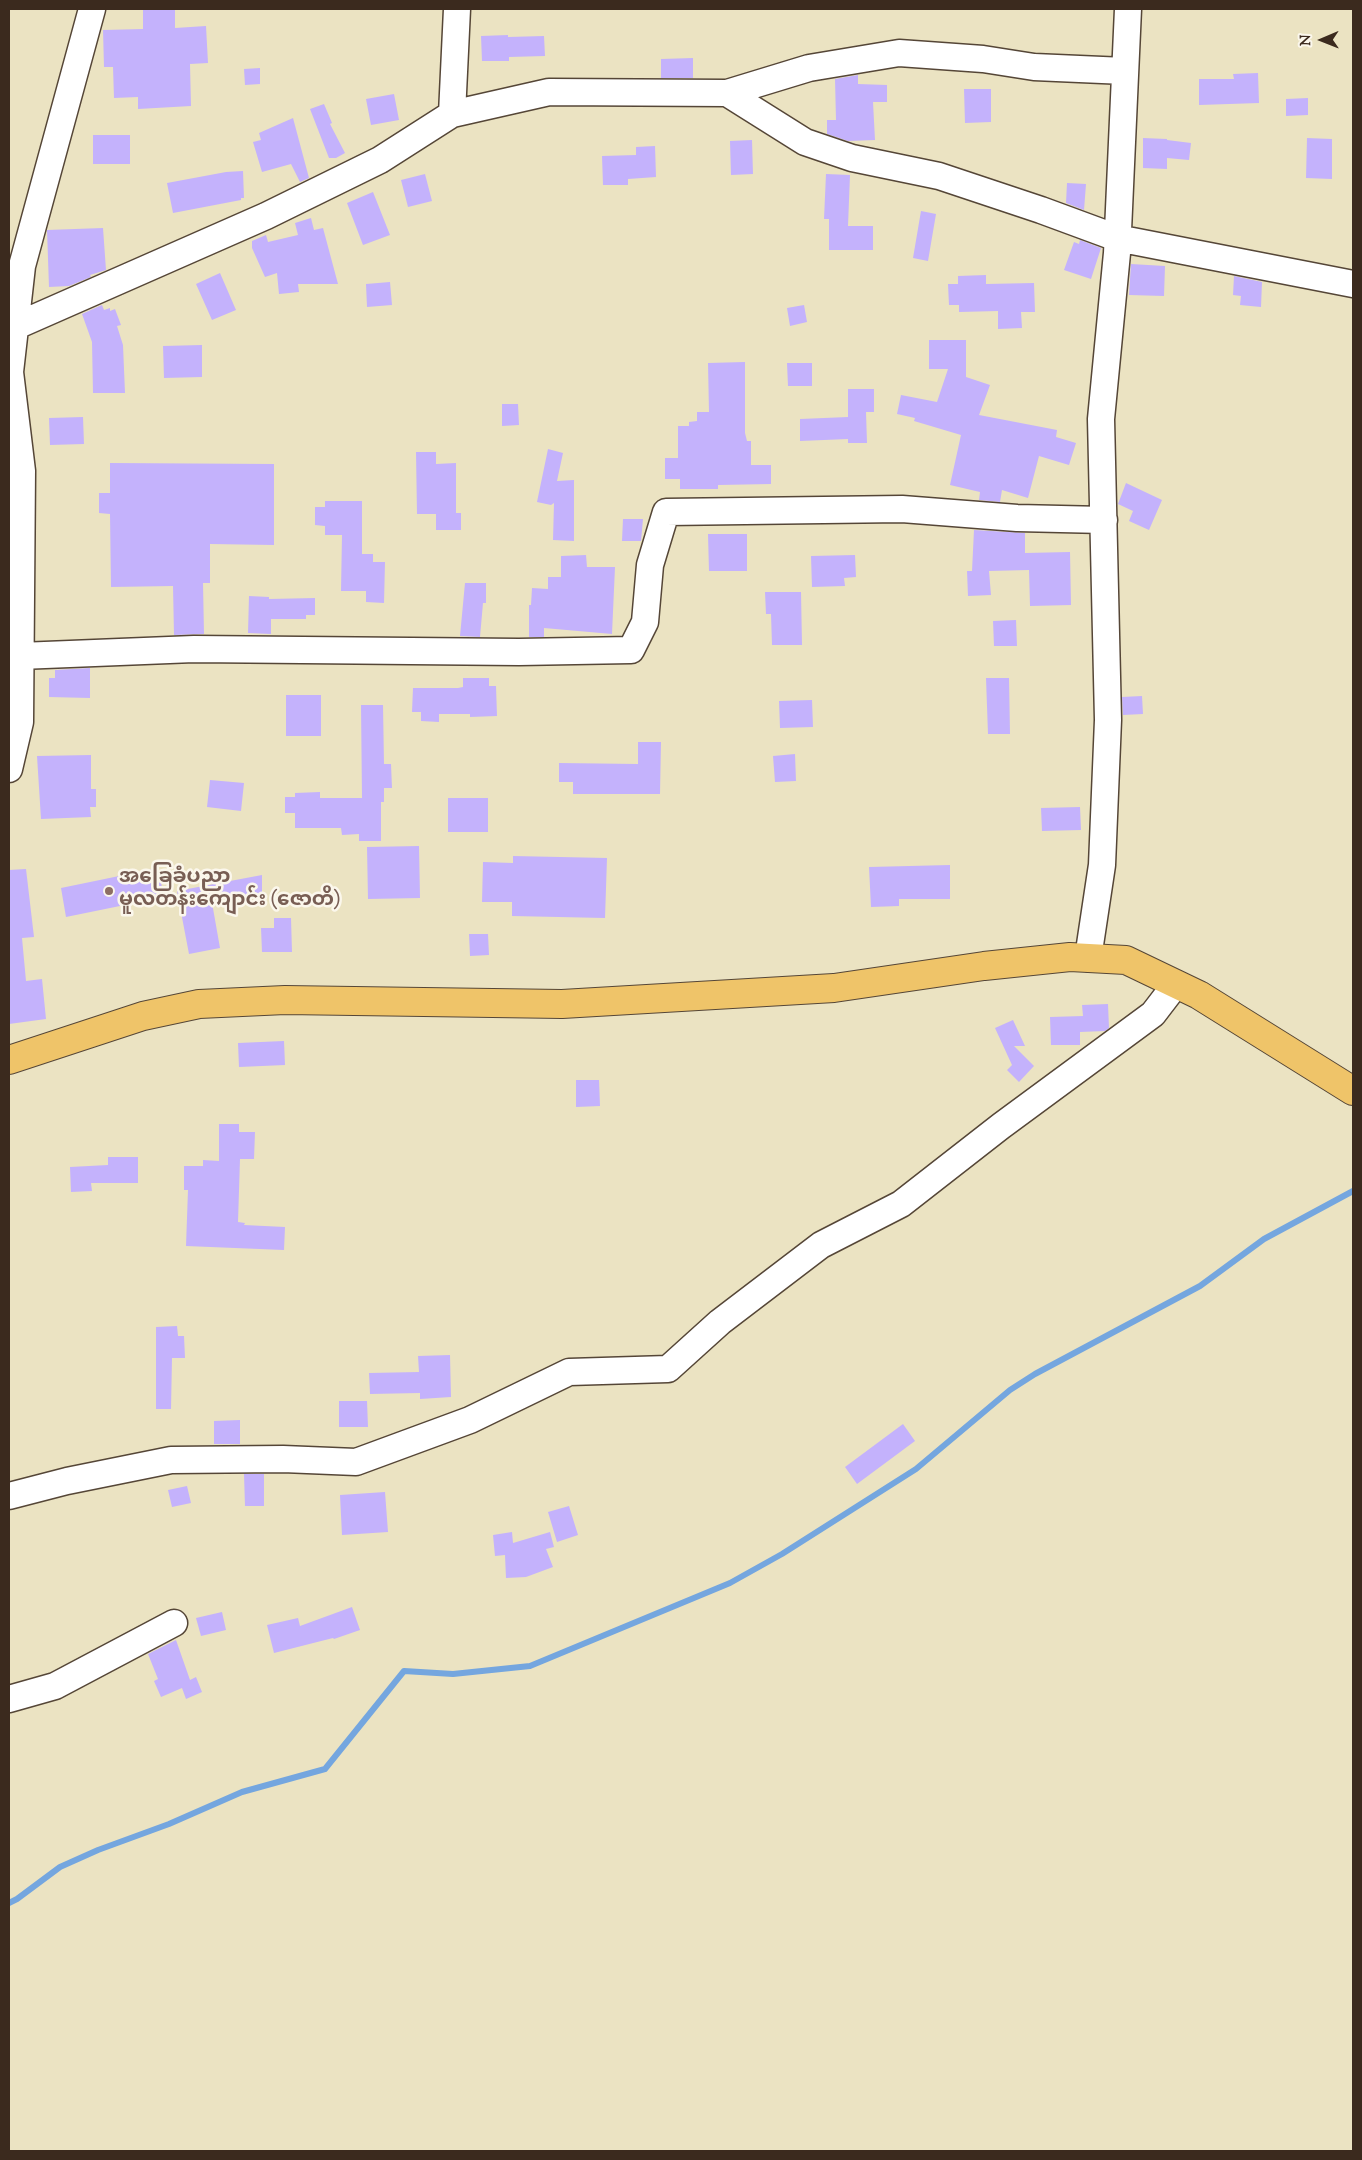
<!DOCTYPE html>
<meta charset="utf-8">
<style>
body{margin:0}
#map{position:relative;width:1362px;height:2160px;overflow:hidden;background:#ebe3c2;font-family:"Sorts Mill Goudy",serif}
canvas{display:block}
.frame{position:absolute;inset:0;border:10px solid #3b2a1e;pointer-events:none}
.north{position:absolute;left:1297px;top:15px;width:50px;height:50px;-webkit-text-stroke:4px #fbf7ec;paint-order:stroke;rotate:269deg;font-size:14px;font-weight:700;line-height:20px;text-align:center;color:#3b2a1e}
.north::after{content:'';display:block;margin:auto;width:18px;height:22px;background:#3b2a1e;clip-path:polygon(50% 0,100% 100%,50% 72%,0 100%)}
</style>
<div id="map">
<canvas width="1362" height="2160"></canvas>
<div class="frame"></div>
<div class="north">N</div>
</div>
<script>
const c = document.querySelector('canvas').getContext('2d');
c.lineJoin = 'round';
function stroke(path, color, width, dash) { c.strokeStyle = color; c.lineWidth = width; c.lineCap = dash ? 'butt' : 'round'; c.setLineDash(dash || []); c.stroke(path); }
function fillPath(path, color) { c.fillStyle = color; c.fill(path, 'evenodd'); }
function drawText(font, color, halo, rows, align = 'center') {
  c.font = font + ' "Sorts Mill Goudy","Noto Sans Myanmar",serif'; c.lineWidth = 5; c.setLineDash([]); c.textBaseline = 'middle'; c.strokeStyle = halo; c.fillStyle = color; for (const [text, x, y, turn = 0] of rows) {
    c.save(); c.translate(x, y); c.rotate((+turn || 0) * Math.PI / 180); c.textAlign = isNaN(turn) ? turn : align; if (halo) c.strokeText(text, 0, 0); c.fillText(text, 0, 0); c.restore();
  }
}
const stream = new Path2D(`
 M9,1903L17,1899L60,1867L98,1850L169,1824L242,1792L325,1769L404,1671L453,1674L530,1666L730,1583L782,1554L916,1469L1010,1390L1035,1374L1200,1286L1264,1239L1353,1191`);
const building = new Path2D(`
 M143,9H175V28L206,26L208,63L190,64L191,106L138,109V97L114,98L113,67H104L103,30L143,29Z
 M508,35V37L544,36L545,56L509,57V61H482L481,36Z
 M693,58V78H661V59Z
 M260,68V84L245,85L244,69Z
 M1258,73L1259,103L1199,105V79H1234L1233,74Z
 M858,75V84L887,85V102H873L875,140L848,141L827,134V120H836L835,79Z
 M964,89H991V122L965,123Z
 M394,94L399,120L371,125L366,99Z
 M1308,98V115L1286,116V99Z
 M324,104L332,123L330,124L345,153L336,158H329L310,109Z
 M293,118L309,178L300,182L291,164L262,172L253,142L261,140L259,133Z
 M93,135H130V164H93Z
 M1143,138L1167,139V140L1191,143L1189,160L1167,158V169L1143,168Z
 M1307,138L1332,139V179L1306,178Z
 M752,140L753,174L731,175L730,141Z
 M655,146L656,177L628,179V185H603L602,156L636,155V147Z
 M243,171L244,198H241V200L173,213L167,183L226,172Z
 M425,174L432,201L408,207L401,180Z
 M826,174L850,175L848,226H873V250H829V219H824Z
 M1067,183L1086,184L1084,210L1066,203Z
 M373,192L390,235L363,245L347,203Z
 M921,211L936,214L928,261L913,258Z
 M311,218L314,230L323,228L338,284H298L299,292L279,294L277,273L265,277L252,248V241L266,235L268,242L298,235L295,223Z
 M103,228L106,270L90,275L91,277L69,286L49,287L47,230Z
 M1080,240L1101,248L1091,279L1064,270L1074,242L1079,244Z
 M1131,264L1165,266L1164,296L1129,295Z
 M220,273L236,310L212,320L196,284Z
 M986,275V284L1034,283L1035,312H1021L1022,328L998,329V311L959,312V305H949L948,284H958V276Z
 M1234,276L1262,282L1261,307L1240,305L1241,296L1233,295Z
 M390,282L392,305L367,307L366,284Z
 M102,305L104,310L110,308V311L115,309L121,325L117,326L123,345L125,393H93L92,342L82,314Z
 M804,305L807,322L790,326L787,308Z
 M929,340H966V377L990,385L979,415L1057,430L1056,437L1076,443L1069,465L1039,456L1028,498L1002,490L1000,502L979,500L980,492L950,485L961,435L914,421L915,418L897,414L901,395L937,402L948,369H929Z
 M202,345V377L164,378L163,346Z
 M745,362V433L747,441H751V465H771V484L718,485V489H680V479H665V458H678V426H689V422L697,421V412H709L708,363Z
 M787,363H812V386H788Z
 M848,389H874V412H866L867,443H848V439L800,441V419L848,417Z
 M502,404H518L519,425L502,426Z
 M83,417L84,444L50,445L49,418Z
 M548,449L563,453L557,481L574,480V541L553,540L554,503L551,505L537,502Z
 M416,452H436V464L456,463V513H461V530H436V514H417Z
 M110,463L274,464V545L210,544V583H203L204,634L174,635L173,586L111,587L110,514L99,513V493H110Z
 M1126,483L1162,500L1149,530L1129,521L1133,511L1118,504Z
 M325,501H362V554H373V562H385L384,603L366,602V591H341L342,535H325V526L315,525V507H325Z
 M623,519H643L641,541H622Z
 M974,530L1025,533V553L1070,552L1071,605L1030,606L1029,570L989,571L991,595L968,596L967,571H972Z
 M708,534H747V571H709Z
 M586,555L587,567H615L612,634L544,628V637H529V605H531L532,588L548,589V577H561V556Z
 M855,555L856,577L844,578L845,586L812,587L811,556Z
 M465,583H486V603H483L480,637L460,636Z
 M765,592H801L802,645H772L771,614H766Z
 M249,596L269,597V599L315,598V615H306V619H271V634L248,633Z
 M1016,620L1017,646H994L993,621Z
 M90,668V698L49,697V678H55V670Z
 M463,678H489V686H496L497,716L470,717V714H439V722L421,721V712H412L413,688H458L463,687Z
 M986,678H1009L1010,734H988Z
 M286,695H321V736H286Z
 M1142,696L1143,714L1123,715L1122,697Z
 M812,700L813,727L780,728L779,701Z
 M361,705H383L384,764H391L392,788H384V802H381V841H359V834L342,835L341,828H295V813H285V797H295V793L320,792V798H362Z
 M638,742H661L660,794H573V782H559V763L638,764Z
 M795,754L796,781L775,782L773,756Z
 M91,755V789H96V807H90L91,817L41,819L37,756Z
 M210,780L244,783L241,811L207,807Z
 M448,798H488V832H448Z
 M1080,807L1081,830L1042,831L1041,808Z
 M419,846L420,898L368,899L367,847Z
 M513,856L607,858L605,918L512,916V902H482L483,862L513,863Z
 M950,865V899H899V906L871,907L869,867Z
 M158,868L164,897L66,917L61,888Z
 M26,869L34,937L22,938L26,981L42,979L46,1019L9,1024V870Z
 M262,875V895L211,897L220,948L189,954L177,891Z
 M274,918H291L292,952H262L261,928H274Z
 M469,934H488L489,955L470,956Z
 M1108,1004L1109,1028L1105,1031L1080,1032V1045H1051L1050,1017L1083,1016L1082,1005Z
 M1013,1020L1025,1046H1014L1034,1066L1019,1082L1007,1070L1012,1065L995,1028Z
 M284,1041L285,1065L239,1067L238,1043Z
 M576,1080H599L600,1106L576,1107Z
 M219,1124H239V1132H255L254,1159H240L238,1222L245,1223L244,1225L285,1227L284,1250L186,1246L188,1190H184V1166H203V1160L219,1161Z
 M108,1157H138V1183H91L92,1191L71,1192L70,1167L108,1165Z
 M177,1326L178,1336H184L185,1358H172L171,1409H156V1327Z
 M450,1355L451,1397L420,1399V1393L370,1394L369,1373L419,1372L418,1356Z
 M339,1401H367L368,1427H339Z
 M240,1420V1444H214V1421Z
 M903,1424L915,1441L857,1484L845,1467Z
 M244,1474H264V1506H245Z
 M187,1486L191,1503L172,1507L168,1490Z
 M385,1492L388,1532L342,1535L340,1495Z
 M569,1506L578,1535L557,1542L548,1512Z
 M512,1532L513,1543L550,1532L554,1547L546,1549L553,1567L526,1577L506,1578L505,1555L495,1556L493,1535Z
 M352,1607L360,1630L334,1639L333,1638L274,1653L267,1625L298,1618L300,1626Z
 M222,1612L226,1630L201,1636L196,1618Z
 M176,1640L190,1680L196,1677L202,1692L186,1699L182,1688L161,1697L154,1681L158,1679L148,1654Z`);
const minor = new Path2D(`
 M727,93L809,68L899,53L983,59L1034,67L1125,71
 M452,114L457,9
 M16,326L266,216L380,160L452,114L549,92L727,93L805,142L852,158L939,176L1041,210L1117,238L1353,284
 M20,656L194,649L519,652L631,650L645,622L650,565L666,512L902,509L1017,518L1104,520
 M9,769L20,722L22,471L10,372L22,266L92,9
 M1088,958L1102,865L1108,720L1101,419L1117,253L1128,9
 M9,1496L67,1481L171,1460L283,1459L356,1462L470,1420L569,1372L668,1369L720,1322L821,1245L901,1204L1001,1126L1153,1014L1176,984
 M9,1699L55,1686L174,1623`);
const major = new Path2D(`
 M9,1060L143,1016L199,1004L285,1000L562,1004L834,988L984,966L1070,957L1126,960L1199,995L1353,1091`);
const markers = [
 [109,891,5,"#8d6e63"]
];
const educationNames = [
 ["အခြေခံပညာ",119,879],
 ["မူလတန်းကျောင်း (ဇောတိ)",119,902]
];
stroke(stream, '#74a6df', 6);
fillPath(building, '#c4b2fc');
stroke(minor, '#554637', 29);
stroke(major, '#554637', 30);
stroke(minor, '#fff', 26);
stroke(major, '#efc469', 28);
for (const [x, y, r, color] of markers) { const dot = new Path2D(); dot.arc(x, y, r, 0, 2 * Math.PI); c.fillStyle = color; c.fill(dot); stroke(dot, '#fbf7ec', 2); }
drawText('bold 20px', '#785e54', '#fbf7ec', educationNames, 'left');
</script>
